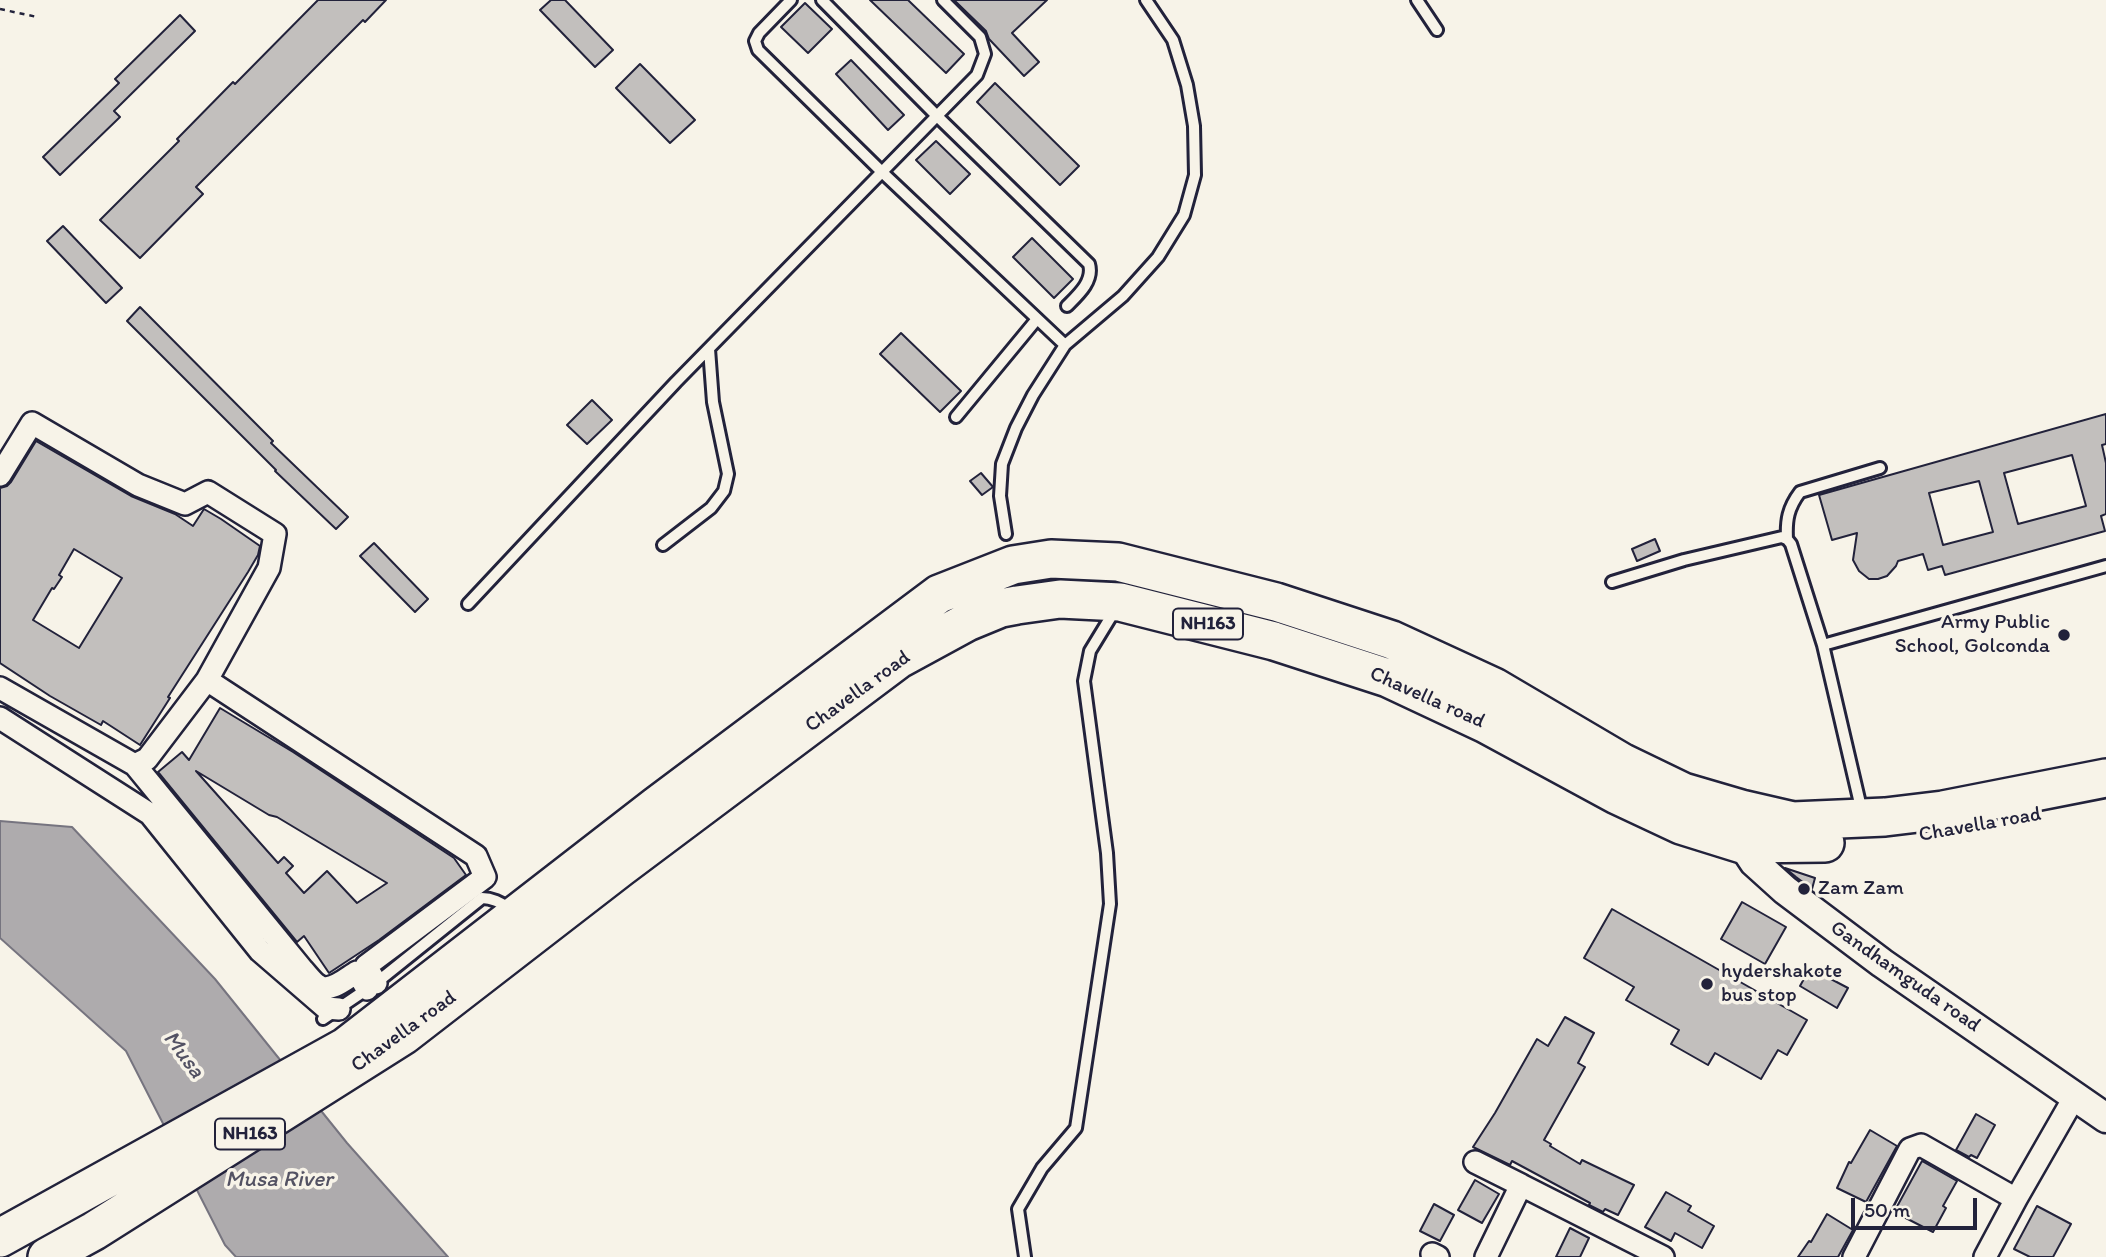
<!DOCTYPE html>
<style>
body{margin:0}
#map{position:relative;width:2106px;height:1257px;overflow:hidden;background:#f7f3e8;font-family:Itim,sans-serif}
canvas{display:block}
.scale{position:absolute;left:1851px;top:1198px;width:126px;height:32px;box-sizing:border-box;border:4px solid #22223b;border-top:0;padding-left:9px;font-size:21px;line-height:24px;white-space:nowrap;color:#22223b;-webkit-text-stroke:5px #f7f3e8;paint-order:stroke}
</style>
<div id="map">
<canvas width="2106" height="1257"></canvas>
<div class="scale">50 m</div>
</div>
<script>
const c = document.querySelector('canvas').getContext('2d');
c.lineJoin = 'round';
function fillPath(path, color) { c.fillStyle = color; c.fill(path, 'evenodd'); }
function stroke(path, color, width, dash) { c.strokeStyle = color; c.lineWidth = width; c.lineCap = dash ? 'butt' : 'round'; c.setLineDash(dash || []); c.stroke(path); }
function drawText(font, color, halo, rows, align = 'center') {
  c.font = font + ' Itim,sans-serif'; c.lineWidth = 7; c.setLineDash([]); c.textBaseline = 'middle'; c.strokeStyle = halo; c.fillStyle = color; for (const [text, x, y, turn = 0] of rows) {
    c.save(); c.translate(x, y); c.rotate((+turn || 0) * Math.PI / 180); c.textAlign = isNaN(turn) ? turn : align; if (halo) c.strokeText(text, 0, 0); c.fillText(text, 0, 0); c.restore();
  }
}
const water = new Path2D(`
 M0,821L72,827L215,979L347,1143L448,1257H236L225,1245L126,1051L0,938Z`);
const building = new Path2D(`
 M318,0H386L365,22L363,20L196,187L203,194L140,258L100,220L179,141L177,139L233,82L235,84Z
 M551,0H565L613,50L595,67L540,10Z
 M870,0H908L964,54L946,73Z
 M954,0H1047L1012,33L1039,62L1024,76L989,39L986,31Z
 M805,3L832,29L808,53L781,27Z
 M180,15L195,31L114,111L120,117L60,175L43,157L119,83L115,79Z
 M851,60L904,115L888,130L836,74Z
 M640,64L695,120L670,143L616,88Z
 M995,83L1079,166L1060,185L977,102Z
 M936,141L970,174L950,194L916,160Z
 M63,226L122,288L106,303L47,241Z
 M1032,238L1073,279L1054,298L1013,257Z
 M140,307L273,441L271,443L348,517L336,529L275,471L276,470L127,321Z
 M901,333L961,391L940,412L880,354Z
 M592,400L612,420L587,444L567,425Z
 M2106,414V444L2102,445L2106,463V514L2101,516L2105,531L1945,575L1942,566L1928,570L1923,554L1898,561L1896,566L1887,576L1878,579H1869L1859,571L1853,560L1857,533L1832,540L1819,495ZM2072,455L2086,506L2018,524L2004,473ZM1979,481L1993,532L1943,545L1929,493Z
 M36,441L131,496L175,514L193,526L204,509L221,519L260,546L258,555L248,572L168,697L170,698L140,745L103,721L101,725L50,696L0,663V488L7,486L11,482ZM74,549L122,578L79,648L33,620L52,588L54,589L62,577L59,575Z
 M981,473L993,487L982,495L970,481Z
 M1655,539L1660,551L1637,561L1632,549Z
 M374,543L428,599L415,612L360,556Z
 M220,708L293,752L454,858L466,875L379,940L329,973L304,936L297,942L158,772L182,752L189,760ZM196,771L269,815L277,817L387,883L357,903L327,871L304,893L286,873L293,866L284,857L278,863Z
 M1785,868L1815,878L1812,889L1796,877Z
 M1742,902L1786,927L1765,964L1721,939Z
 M1612,909L1807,1020L1787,1055L1778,1050L1761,1079L1715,1053L1708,1065L1671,1044L1679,1030L1626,1000L1634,987L1584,958Z
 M1810,968L1848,988L1837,1008L1800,986Z
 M1565,1017L1594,1033L1578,1063L1585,1067L1544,1140L1551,1144L1550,1146L1580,1164L1582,1160L1634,1185L1618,1215L1605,1209L1603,1212L1589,1205L1590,1203L1512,1161L1510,1165L1473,1147L1495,1113L1537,1039L1548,1046Z
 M1976,1114L1995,1125L1977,1158L1971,1155L1969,1157L1956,1150Z
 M1870,1130L1897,1146L1866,1202L1837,1188L1849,1162L1851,1163Z
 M1922,1161L1957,1181L1943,1206L1946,1208L1933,1232L1894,1212Z
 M1475,1180L1499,1194L1482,1223L1458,1210Z
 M1666,1192L1691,1206L1688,1211L1714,1226L1702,1248L1675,1233L1671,1241L1645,1227Z
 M1434,1204L1454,1215L1440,1241L1420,1231Z
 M2037,1206L2071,1224L2053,1257H2030L2014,1249Z
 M1827,1214L1853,1230L1838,1257H1798L1809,1241L1811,1242Z
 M1570,1228L1589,1238L1580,1257H1556Z`);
const path = new Path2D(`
 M0,9L37,17`);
const lane = new Path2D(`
 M791,0L759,33L755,41L758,50L883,173L1065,345
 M822,0L937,116L1089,264C1094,281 1078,295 1067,306
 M1417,0L1437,30
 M956,417L1037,319
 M1006,534L1000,496L1002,464L1016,428L1033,395L1065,345L1123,296L1158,257L1184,215L1195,175L1194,126L1187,85L1173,40L1146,0
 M1787,539C1786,520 1788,508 1800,492L1880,468
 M663,545L711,508L724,491L728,474L713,402L709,349
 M1612,582L1684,560L1782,537L1787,539L1791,544L1823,645L1862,812
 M468,604L676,382L977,75L985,54L980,37L943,0
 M1823,645L2106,566
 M323,1019L376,983L482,898C494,898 502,904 512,910
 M1025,1257L1018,1209L1042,1168L1076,1128L1110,904L1107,853L1084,681L1090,651L1115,610`);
const street = new Path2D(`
 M0,475L32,423L138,485L185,504L208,492L275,534L269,568L207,680L147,759L135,765L302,969C307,974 313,983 319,986C331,993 348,977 357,972L367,989
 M207,680L476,856L485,877L366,966L376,983
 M0,688L135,765
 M0,718L150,814L260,951L326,1008L339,1009
 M1475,1162L1521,1185
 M1432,1254L1438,1257
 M1486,1257L1521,1185L1663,1257
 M1854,1257L1910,1149L1921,1145L2016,1199
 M1985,1257L2016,1199L2075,1096`);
const secondary = new Path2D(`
 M1741,830L1742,844L1754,862L1785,890L1882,963L2106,1118`);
const highway = new Path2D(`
 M0,1238L345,1047L656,806L939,594L1013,565L1051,559L1118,562L1276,602L1392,640L1494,687L1623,763L1683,792L1741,809L1793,821L1885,817L1943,810L2106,778
 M47,1257L94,1231L404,1035L620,868L899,659L967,622L1001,608L1017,605L1060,599L1120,602L1274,641L1388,678L1486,724L1617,795L1681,825L1742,844L1825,843`);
const markers = [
 [2064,635,7,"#22223b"],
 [1804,889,7,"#22223b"],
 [1707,984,7,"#22223b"]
];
const shields = [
 [1208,624,70],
 [250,1134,70]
];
const shieldNames = [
 ["NH163",1208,624],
 ["NH163",250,1134]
];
const poiNames = [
 ["Army Public",2050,623,"right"],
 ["School, Golconda",2050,647,"right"],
 ["Zam Zam",1818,889],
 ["hydershakote",1721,972],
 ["bus stop",1721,996]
];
const streetNames = [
 ["Chavella road",858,692,-36],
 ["Chavella road",1427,698,24],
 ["Chavella road",1980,825,-10],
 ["Gandhamguda road",1905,977,35],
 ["Chavella road",404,1032,-36]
];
const waterNames = [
 ["Musa",183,1055,53],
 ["Musa River",279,1180]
];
fillPath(water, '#aeabad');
stroke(water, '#76747f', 2);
fillPath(building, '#c2bfbd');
stroke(building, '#22223b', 2);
stroke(lane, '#22223b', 16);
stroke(street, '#22223b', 26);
stroke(secondary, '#22223b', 33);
stroke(highway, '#22223b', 42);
stroke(path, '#22223b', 2.5, [5, 5]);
stroke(lane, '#f7f3e8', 10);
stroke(street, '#f7f3e8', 21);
stroke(secondary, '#f7f3e8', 28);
stroke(highway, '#f7f3e8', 37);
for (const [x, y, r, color] of markers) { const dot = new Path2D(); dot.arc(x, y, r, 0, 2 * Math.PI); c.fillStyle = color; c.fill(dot); stroke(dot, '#f7f3e8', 2.5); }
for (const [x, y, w] of shields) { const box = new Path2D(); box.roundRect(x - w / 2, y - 15.5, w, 31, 5); c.fillStyle = '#f7f3e8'; c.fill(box); stroke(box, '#22223b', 2); }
drawText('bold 19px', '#22223b', null, shieldNames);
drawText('21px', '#22223b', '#f7f3e8', poiNames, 'left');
drawText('21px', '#22223b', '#f7f3e8', streetNames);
drawText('italic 23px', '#535263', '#f7f3e8', waterNames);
</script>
